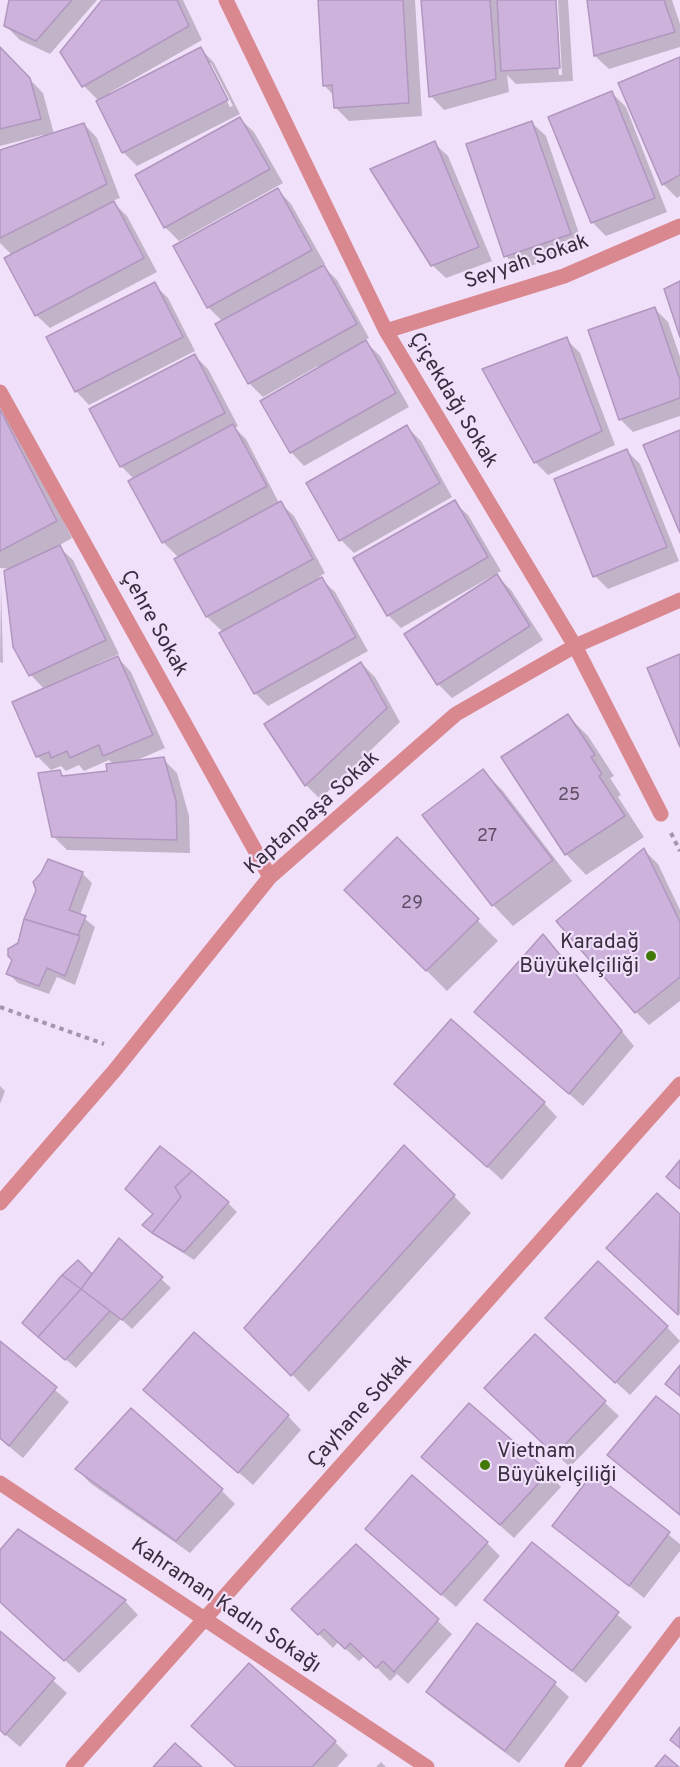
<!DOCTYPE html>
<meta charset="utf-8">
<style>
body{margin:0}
canvas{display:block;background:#f1e0fa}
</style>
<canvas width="680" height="1767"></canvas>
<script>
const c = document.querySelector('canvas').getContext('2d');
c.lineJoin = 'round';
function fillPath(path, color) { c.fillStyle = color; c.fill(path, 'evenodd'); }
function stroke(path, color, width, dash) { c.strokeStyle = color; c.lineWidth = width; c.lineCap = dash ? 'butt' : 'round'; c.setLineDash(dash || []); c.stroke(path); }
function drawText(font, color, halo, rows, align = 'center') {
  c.font = font + ' Overpass,sans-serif'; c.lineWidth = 4.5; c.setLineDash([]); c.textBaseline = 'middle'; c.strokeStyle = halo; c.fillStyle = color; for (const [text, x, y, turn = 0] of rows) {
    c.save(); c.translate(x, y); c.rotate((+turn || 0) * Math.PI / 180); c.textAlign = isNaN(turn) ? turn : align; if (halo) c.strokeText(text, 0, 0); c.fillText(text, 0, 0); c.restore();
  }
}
const shadow = new Path2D(`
 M10,0H97L50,54L20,40L6,26Z
 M104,0H183L202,40L109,93L110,95L201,49L214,63L240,114L137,166L123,152L99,101L84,86ZM207,63H211L233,106L230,107Z
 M319,0H415L422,116L349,121L335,107L334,96L324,85Z
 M423,0H554L559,75H562L558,0H568L573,81L516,84L507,75L509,92L444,110L431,96Z
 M588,0H672L680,24V47L609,69L595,56Z
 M0,49L43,93L54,134L84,124L97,138L120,198L112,201L127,216L157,272L50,328L36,315L12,255L0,243V151L43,138L42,135L0,146Z
 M680,59V196L677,198L663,184Z
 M612,93L626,107L667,212L606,236L592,222Z
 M240,119L254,132L283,183L179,241L165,227Z
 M532,123L546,136L584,248L519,270L506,256Z
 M434,143L448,156L492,261L446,278L432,265Z
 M278,190L291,204L325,264L322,265L337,280L369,338L364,340L380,356L409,407L304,466L291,452L319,369L318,366L263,397L249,383L223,322L208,307L175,247Z
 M154,284L168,298L195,351L89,405L76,391Z
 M654,308L668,322L680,357V416L633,432L620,419Z
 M566,339L580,353L615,445L548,475L535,462Z
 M195,356L208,369L238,426L235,428L246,439L278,501L294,516L325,573L319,577L335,592L368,651L268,706L255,693L223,632L207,617L176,559L179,558L163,542L134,479L121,466L91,409Z
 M0,411L17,428L72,538L58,546L73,560L119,654L97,664L98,667L118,658L131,672L165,748L135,761L163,759L177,773L189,816L190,853L67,850L53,836L59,772L65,777L109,772L114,765L109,760L84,771L79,765L66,771L61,766L51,770L37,756L45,690L31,675L12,569L0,568Z
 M407,427L421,441L452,497L354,553L341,540Z
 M627,451L640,464L679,561L608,589L595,576Z
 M454,502L468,515L501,571L401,628L388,615Z
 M497,576L511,590L543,640L452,698L438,684L406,635Z
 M1,585L3,663L0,662Z
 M361,663L375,677L400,722L320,799L306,785L266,725Z
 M568,716L588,736L614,776L610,778L621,795L618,797L644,837L586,875L566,854Z
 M483,771L503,791L572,881L513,926L493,905L424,815Z
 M397,839L498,941L447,991L346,890Z
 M644,850L658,864L680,910V1001L649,1025L636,1012Z
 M82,873L92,883L80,915L95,927L75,985L57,977L49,994L18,983L8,973L14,959L9,952L13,946L19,945L37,890Z
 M543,936L634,1046L583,1106L490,1025Z
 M396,1084L544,1103L557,1117L502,1180Z
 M0,1086L5,1091L0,1104Z
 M404,1147L471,1213L309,1392L247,1328Z
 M657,1195L680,1216V1315L621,1262Z
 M228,1203L237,1212L194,1260L154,1234L144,1225Z
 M119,1240L171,1288L132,1329L121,1319L76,1368L33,1332L78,1262L92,1277Z
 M667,1327L680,1341L630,1395L560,1332Z
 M535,1337L619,1416L570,1467L500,1402Z
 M0,1343L69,1402L23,1458L0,1439Z
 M159,1403L288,1416L301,1430L253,1485Z
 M680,1417V1516L609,1455Z
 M423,1457L548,1473L561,1487L514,1538Z
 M77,1469L221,1490L235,1504L190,1553L90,1483Z
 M594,1475L680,1544V1551L644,1598L554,1526Z
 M381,1542L487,1543L500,1556L456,1607Z
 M532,1544L632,1627L586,1683L486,1600Z
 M356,1546L452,1634L408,1684L397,1674L390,1681L365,1656L359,1661L338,1642L333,1648L293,1609Z
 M0,1552L125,1601L138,1615L79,1673L0,1601Z
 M478,1625L555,1684L569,1697L519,1763L441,1705L428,1691Z
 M0,1633L67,1693L20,1747L0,1730Z
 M335,1742L348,1755L337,1767H237Z
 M381,1762L386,1767H376Z`);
const building = new Path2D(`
 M9,0H72L36,41L4,26Z
 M102,0H177L189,26L82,87L60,52Z
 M318,0H403L409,103L334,108L332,85L323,86Z
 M421,0H490L496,79L429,97Z
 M497,0H556L560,68L501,71Z
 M587,0H664L675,32L594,56Z
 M0,47L30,78L41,119L0,129Z
 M201,47L228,100L122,153L96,101Z
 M680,57V175L662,185L618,83Z
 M612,91L655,198L591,223L548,117Z
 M240,117L270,169L164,228L135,175Z
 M532,121L571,234L504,257L466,144Z
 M84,123L107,184L0,238V150Z
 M435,141L479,247L431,266L370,169Z
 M278,188L312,250L207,308L173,246Z
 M114,201L144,258L35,316L4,258Z
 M324,265L357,324L248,384L215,324Z
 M680,281V337L664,289Z
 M155,282L183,337L75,392L46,337Z
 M655,307L680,380V398L619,420L588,330Z
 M567,337L602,431L534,463L482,369Z
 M366,340L396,393L290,453L260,401Z
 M195,354L225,413L120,467L89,409Z
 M0,409L57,521L0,551Z
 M233,424L267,486L162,543L128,481Z
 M407,425L440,483L339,541L306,483Z
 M680,430V533L643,445Z
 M627,449L667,547L593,577L554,479Z
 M455,500L488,557L387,616L353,558Z
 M281,501L313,559L206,617L174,559Z
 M60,545L106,640L29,676L13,647L4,571Z
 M497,574L530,626L437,685L404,634Z
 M322,577L356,637L254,694L219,633Z
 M680,654V747L647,668Z
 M118,656L153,735L103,756L99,745L70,758L67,751L51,758L49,752L36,757L12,702Z
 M361,662L387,708L305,786L264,724Z
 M568,714L595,755L591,757L602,774L599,776L625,816L565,855L501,757Z
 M164,757L176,801L177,840L52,837L38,773L60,770L62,776L107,771L106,764Z
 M483,769L553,860L492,906L422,815Z
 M397,837L479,919L426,971L344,890Z
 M644,848L680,922V977L635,1013L556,921Z
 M48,859L83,872L69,910L86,916L78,935L24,919L36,890L33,882L41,873Z
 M24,919L80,936L65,976L47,968L39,986L6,974L12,960L8,956V949L18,943Z
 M543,934L622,1031L569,1094L474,1012Z
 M451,1019L545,1102L487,1167L394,1084Z
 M404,1145L455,1195L291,1376L244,1328Z
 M160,1146L192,1171L175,1187L181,1197L152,1233L142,1225L153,1214L125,1189Z
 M680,1160V1189L666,1177Z
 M192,1171L229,1202L184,1252L152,1233L181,1197L175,1187Z
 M657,1193L680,1214L678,1315L606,1248Z
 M119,1238L163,1277L122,1320L81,1289Z
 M78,1260L92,1274L81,1289L62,1275Z
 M598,1261L668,1326L615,1383L545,1318Z
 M62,1275L81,1289L38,1337L22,1323Z
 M81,1289L110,1311L65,1360L38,1337Z
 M194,1332L289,1415L238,1473L143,1390Z
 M535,1334L606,1401L555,1455L484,1388Z
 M0,1341L57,1387L9,1446L0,1438Z
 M680,1365V1396L665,1384Z
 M656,1396L680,1415V1515L607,1455Z
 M469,1403L549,1472L500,1525L421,1457Z
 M131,1408L223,1489L176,1541L75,1469Z
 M593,1473L670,1532L629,1586L552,1526Z
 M412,1475L488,1542L441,1595L365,1529Z
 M18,1529L126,1600L64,1661L0,1602V1550Z
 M532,1542L619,1612L572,1671L484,1600Z
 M356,1544L439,1619L394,1672L383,1661L376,1668L350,1643L345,1649L324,1629L318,1635L291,1609Z
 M477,1623L556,1682L505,1751L426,1692Z
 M0,1631L55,1678L5,1735L0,1730Z
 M249,1663L336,1741L312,1767H236L191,1726Z
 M680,1727V1748L670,1740Z
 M175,1743L202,1767H153Z
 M665,1755L679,1767H655Z`);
const path = new Path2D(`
 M671,833L680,851
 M0,1007L104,1044`);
const minor = new Path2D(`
 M226,0L386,331L575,646L661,814
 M386,331L564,276L680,226
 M0,392L270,877
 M0,1203L115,1070L270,877L456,714L575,646L680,600
 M0,1483L427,1767
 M73,1767L680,1084
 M572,1767L680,1624`);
const markers = [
 [651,956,6,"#427807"],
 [485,1465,6,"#427807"]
];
const numberNames = [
 ["25",569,796],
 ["27",487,837],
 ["29",412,904]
];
const streetNames = [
 ["Seyyah Sokak",527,263,-19],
 ["Çiçekdağı Sokak",452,401,59],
 ["Çehre Sokak",153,624,61],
 ["Kaptanpaşa Sokak",313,814,-42],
 ["Çayhane Sokak",361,1412,-48],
 ["Kahraman Kadın Sokağı",225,1607,34]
];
const poiNames = [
 ["Karadağ",639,944],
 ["Büyükelçiliği",639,968],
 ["Vietnam",497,1453,"left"],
 ["Büyükelçiliği",497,1477,"left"]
];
fillPath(shadow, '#0003');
fillPath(building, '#cdb2dc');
stroke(building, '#b196bf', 1.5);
stroke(path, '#a596ac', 4, [4.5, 4.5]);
stroke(minor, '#da8890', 15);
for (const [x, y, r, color] of markers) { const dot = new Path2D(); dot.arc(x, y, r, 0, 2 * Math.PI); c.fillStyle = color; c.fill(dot); stroke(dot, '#f1e0fa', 2); }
drawText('18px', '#5e4f66', null, numberNames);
drawText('21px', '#392e3f', '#f1e0fa', streetNames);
drawText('21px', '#392e3f', '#f1e0fa', poiNames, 'right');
</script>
